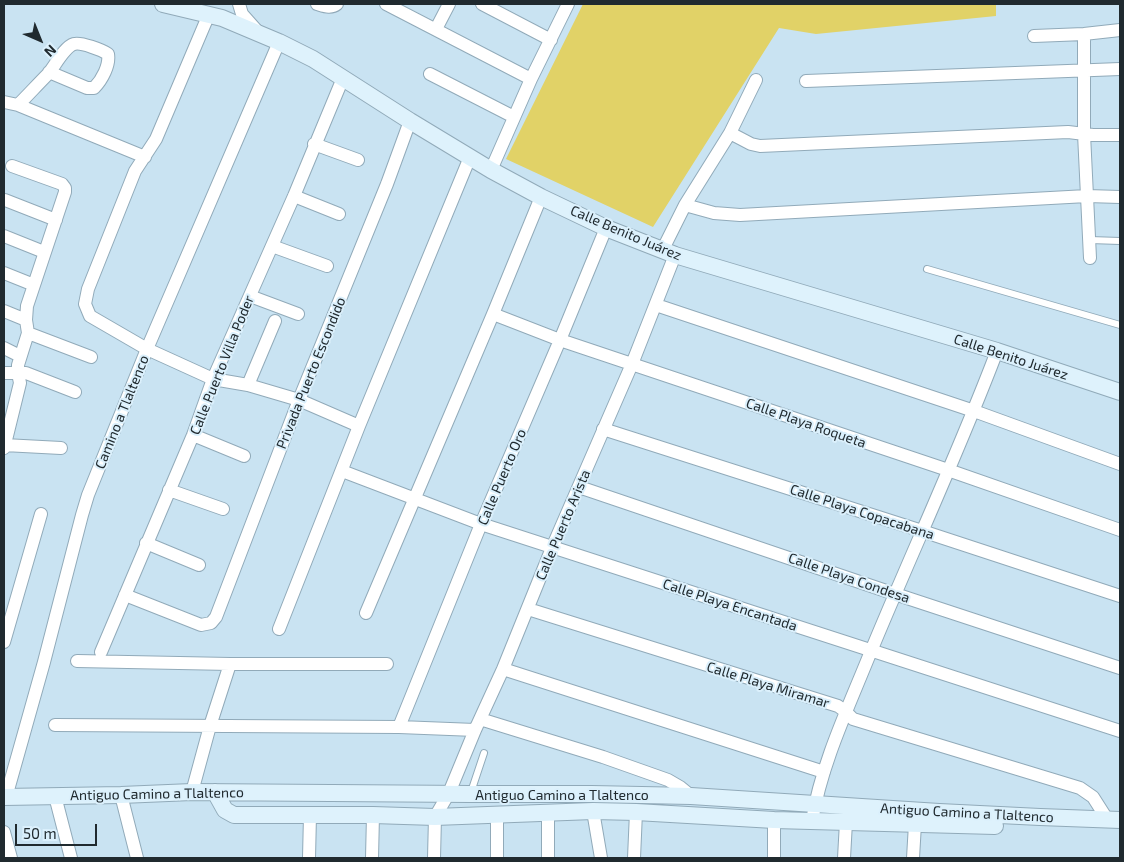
<!DOCTYPE html>
<meta charset="utf-8">
<style>
body{margin:0}
#map{position:relative;width:1124px;height:862px;overflow:hidden;background:#c9e3f2;font-family:"Exo 2",sans-serif}
canvas{display:block}
.frame{position:absolute;inset:0;border:5px solid #202a2f;pointer-events:none}
.north{position:absolute;left:15px;top:15px;width:50px;height:50px;-webkit-text-stroke:4px #dbf0fc;paint-order:stroke;rotate:136deg;font-size:14px;font-weight:700;line-height:20px;text-align:center;color:#202a2f}
.north::after{content:'';display:block;margin:auto;width:18px;height:22px;background:#202a2f;clip-path:polygon(50% 0,100% 100%,50% 72%,0 100%)}
.scale{position:absolute;left:15px;top:824px;width:82px;height:22px;box-sizing:border-box;border:2px solid #202a2f;border-top:0;padding-left:6px;font-size:15px;line-height:18px;white-space:nowrap;color:#202a2f;-webkit-text-stroke:4px #dbf0fc;paint-order:stroke}
</style>
<div id="map">
<canvas width="1124" height="862"></canvas>
<div class="frame"></div>
<div class="north">N</div>
<div class="scale">50 m</div>
</div>
<script>
const c = document.querySelector('canvas').getContext('2d');
c.lineJoin = 'round';
function fillPath(path, color) { c.fillStyle = color; c.fill(path, 'evenodd'); }
function stroke(path, color, width, dash) { c.strokeStyle = color; c.lineWidth = width; c.lineCap = dash ? 'butt' : 'round'; c.setLineDash(dash || []); c.stroke(path); }
function drawText(font, color, halo, rows, align = 'center') {
  c.font = font + ' "Exo 2",sans-serif'; c.lineWidth = 4; c.setLineDash([]); c.textBaseline = 'middle'; c.strokeStyle = halo; c.fillStyle = color; for (const [text, x, y, turn = 0] of rows) {
    c.save(); c.translate(x, y); c.rotate((+turn || 0) * Math.PI / 180); c.textAlign = isNaN(turn) ? turn : align; if (halo) c.strokeText(text, 0, 0); c.fillText(text, 0, 0); c.restore();
  }
}
const green = new Path2D(`
 M583,4H996V16L816,34L779,28L653,227L506,159Z`);
const lane = new Path2D(`
 M1090,240L1120,241
 M927,269L1120,325
 M471,792L484,753`);
const street = new Path2D(`
 M239,4L242,14L258,32
 M317,4C324,6 331,9 337,4
 M386,4L531,79
 M482,4L551,40
 M209,14L156,139L135,171L88,289L85,304L90,316L147,349L213,379L248,385L299,400L359,426
 M436,29L449,4
 M1084,34V134L1090,258
 M1034,36L1084,34L1120,30
 M430,74L514,117
 M806,81L1120,69
 M4,102L18,105L145,157
 M18,105C28,95 38,84 48,74C55,66 64,47 74,44C81,42 102,50 108,54C110,65 102,80 94,88H87L49,72
 M730,133L751,144L760,146L1068,132L1093,135H1120
 M314,144L358,160
 M491,170L531,79L568,4
 M294,196L339,214
 M5,200L56,220
 M685,205L714,213L740,215L1087,196L1120,197
 M4,236L44,252
 M272,246L327,266
 M662,251L685,205L730,133L756,80
 M4,273L34,285
 M250,296L298,314
 M656,305L974,411L1120,464
 M4,311L26,320
 M493,314L560,340L948,470L1120,530
 M28,333L91,357
 M4,348L20,356
 M4,373H26L75,392
 M248,385L275,321
 M603,429L922,531L1120,596
 M193,435L244,456
 M4,445L61,448
 M4,448L20,383L18,373V365L28,333L26,320L27,306L65,192V188L62,184L12,166
 M342,471L481,524L1120,731
 M579,487L895,594L1120,668
 M169,490L223,509
 M146,543L199,565
 M125,595L201,625L211,623L216,617L299,400L387,184L410,121
 M528,609L838,706L846,712L853,719L1080,788L1093,797L1107,819
 M366,613L493,314L541,197
 M279,629L359,426L470,157
 M4,642L41,514
 M101,652L193,435L213,379L294,196L343,78
 M77,661L230,664H387
 M503,669L824,772
 M480,719L603,757L668,780L680,787L691,796
 M55,725L399,727L475,730
 M399,727L481,524L560,340L606,228
 M192,792L210,726L230,664
 M121,795L137,858
 M55,796L71,858
 M6,797L44,662L82,515L88,495L147,349L279,42
 M593,811L601,858
 M548,813V858
 M812,821C821,765 848,708 869,656C911,554 958,454 997,351
 M4,832L11,858
 M309,858L310,815
 M372,858L373,815
 M434,858L435,817L449,793L475,730L503,669L552,548L632,364L675,255
 M497,858V814
 M634,858L636,812
 M774,858V820
 M844,858L846,822
 M913,858L915,824`);
const secondary = new Path2D(`
 M163,4L222,18L279,42L313,59L410,121L491,170L541,197L606,228L675,255L997,351L1120,392
 M215,792L225,810L234,815H373L435,817L593,811L636,812L774,820L995,826
 M4,797L121,795L192,792L470,794H592L691,796L939,812L1040,817L1120,820`);
const streetNames = [
 ["Calle Benito Juárez",626,233,23],
 ["Calle Benito Juárez",1011,357,18],
 ["Calle Puerto Villa Poder",222,365,-68],
 ["Privada Puerto Escondido",311,373,-68],
 ["Camino a Tlaltenco",122,412,-68],
 ["Calle Playa Roqueta",806,423,19],
 ["Calle Puerto Oro",502,477,-67],
 ["Calle Playa Copacabana",862,512,18],
 ["Calle Puerto Arista",563,525,-67],
 ["Calle Playa Condesa",849,578,19],
 ["Calle Playa Encantada",730,605,18],
 ["Calle Playa Miramar",768,685,17],
 ["Antiguo Camino a Tlaltenco",157,794,-1],
 ["Antiguo Camino a Tlaltenco",562,795],
 ["Antiguo Camino a Tlaltenco",967,813,3]
];
fillPath(green, '#e1d267');
stroke(lane, '#91aab9', 8);
stroke(street, '#91aab9', 14);
stroke(secondary, '#91aab9', 18);
stroke(lane, '#fff', 6);
stroke(street, '#fff', 12);
stroke(secondary, '#def2fc', 16);
drawText('14px', '#202a2f', '#dbf0fc', streetNames);
</script>
